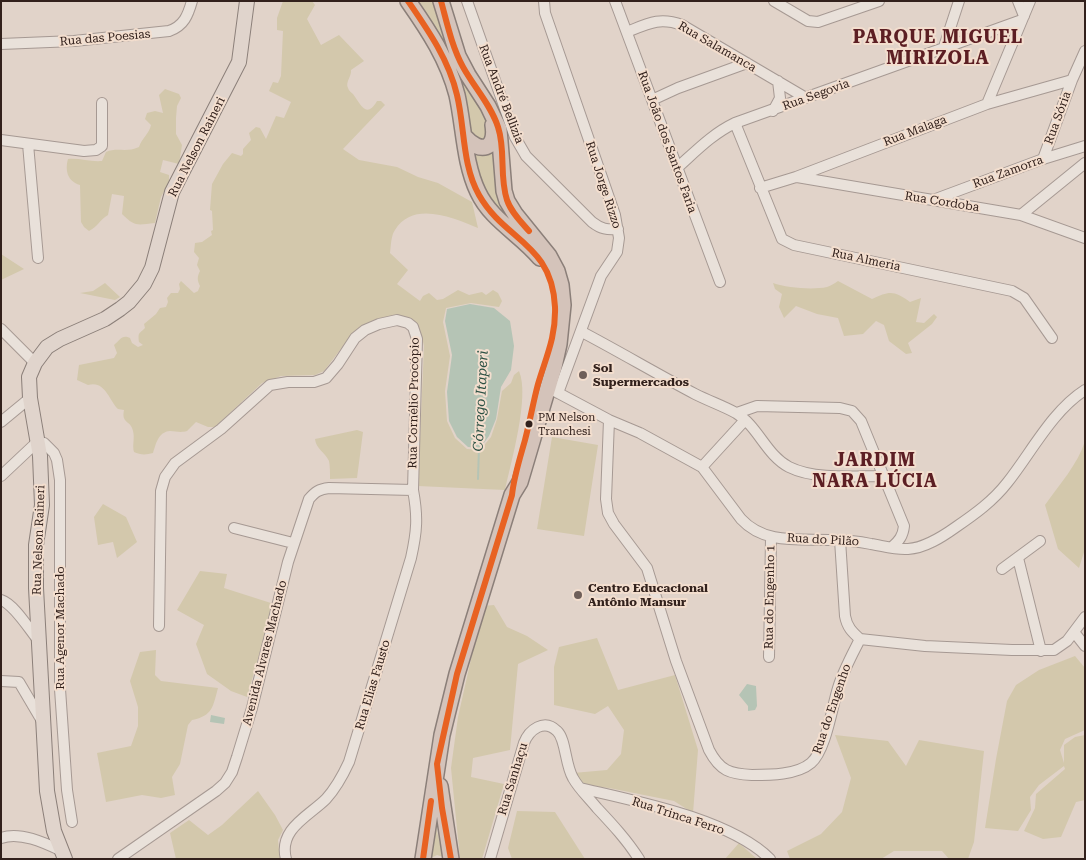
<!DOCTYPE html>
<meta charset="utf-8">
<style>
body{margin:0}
#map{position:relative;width:1086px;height:860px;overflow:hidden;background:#e1d3c9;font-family:"Roboto Serif",serif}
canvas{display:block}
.frame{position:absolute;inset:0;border:2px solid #32211c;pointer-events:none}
</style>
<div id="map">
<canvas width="1086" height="860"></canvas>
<div class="frame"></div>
</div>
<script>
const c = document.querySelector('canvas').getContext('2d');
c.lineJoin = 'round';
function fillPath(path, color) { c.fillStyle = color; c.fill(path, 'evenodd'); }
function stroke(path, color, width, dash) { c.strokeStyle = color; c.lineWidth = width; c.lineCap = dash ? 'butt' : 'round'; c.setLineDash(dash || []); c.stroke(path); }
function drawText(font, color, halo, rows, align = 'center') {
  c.font = font + ' "Roboto Serif",serif'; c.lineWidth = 4; c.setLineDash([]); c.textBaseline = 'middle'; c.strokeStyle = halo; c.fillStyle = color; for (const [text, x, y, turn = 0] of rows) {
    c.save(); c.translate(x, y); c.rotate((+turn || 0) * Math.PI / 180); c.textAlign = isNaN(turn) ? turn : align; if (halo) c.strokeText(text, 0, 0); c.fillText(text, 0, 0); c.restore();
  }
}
const green = new Path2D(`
 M283,1H312L315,5L307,19L321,45L339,35L364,61L351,70C352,76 345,82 348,88C349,91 351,92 353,94C360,103 366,120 377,101H381L385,105L343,149L359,160L397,167L418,177L438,183L472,202L478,228C454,218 413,200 395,230C391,235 391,246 390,253L408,270L397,284L420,301L423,296L429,293L437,300L443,299L458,290L469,295L482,292L486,295L493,290L498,293L502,301L499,307L471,303L446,308L443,322L450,356L445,391L447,421L455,438L467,449L480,450L491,437L497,419L502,391L511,383L514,375L519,371C530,396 511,462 505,490L418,486L424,346C421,333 419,325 407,318L350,337L324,371L315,375L281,376L262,383L215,427H208L196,422L187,431C180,433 176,431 170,431C158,432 156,444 153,453C146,455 140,455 134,452C132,445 135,438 133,431C131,420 121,424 124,410L118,409C109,400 105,380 88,385L77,380L79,365L114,358L117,353L114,345C120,340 122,334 130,338L132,343L138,347L143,345L139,342C138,332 139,334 145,328L144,324L156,314L160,308L166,307L168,302L167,298L171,293H178L180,289L179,284L181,281L194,293L198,291L200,286C197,280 197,277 200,271L197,265L199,258L194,252L195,243L202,242L212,235L211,231L213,230L212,211L210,210L212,184L223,164L232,153L241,156L243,154V149L251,140L249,133L256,127L260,128L266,139L276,116L284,118L291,102L269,91L273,82L278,83L281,76L283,31L277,30V18Z
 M415,1H436L488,118L487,141L473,140Z
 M165,89L179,94L181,98L177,106L176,118V134L182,145L179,164L163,160L160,172L169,175V182L161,197L155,223C137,225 135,227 122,214L124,196L112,194L108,215C99,220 99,226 89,231L84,227L81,222L80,185C67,181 65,170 68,159C80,158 90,162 102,161L106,152C117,147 126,153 139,147C142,138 149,134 151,125L145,119L147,113L155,111L163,113L159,95Z
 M497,147L520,229L485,199L472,154L485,155Z
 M1,254L24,269L1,280Z
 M838,281L872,299C889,291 894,290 910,302L921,298L916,322L924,323L934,314L937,317L932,324L908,343L912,353L906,354L889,341L884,325L876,321L863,334L844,336L838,318L817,314L796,306L784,318L779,307L782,294L775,289L773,283C787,288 813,290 827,287C830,286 835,283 838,281Z
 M105,283L120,297L115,300L80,293L93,291Z
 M357,430L363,432L357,478L330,479C330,473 330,466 329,461C325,452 316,449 315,439Z
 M552,437L598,445L584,536L537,529Z
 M1085,441V549L1079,568L1058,549L1045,505C1059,485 1078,464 1085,441Z
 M103,504L126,517L137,542L117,558L113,542L98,545L94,517Z
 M200,571L227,574L224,588L274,604L247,697L231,691L207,674L196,644L204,625L177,610Z
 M494,605L507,627L527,636L548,650L518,664L510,750L473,758L471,777L504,784L482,859H460L451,768L458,717L483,606Z
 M597,638L618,690L675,675L698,750L693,813L674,801L609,788L581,785L573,773L607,770L621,754L624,730L608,706L595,714L554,705V667L559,647Z
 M156,650L155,675L161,681L218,688C213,706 213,716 192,720L188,725L180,764L172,777L175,795L161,798L142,795L106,802L97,753L131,746L138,726V707L130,681L140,652Z
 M1075,656L1085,668V730L1065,739L1060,750L1064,763V745L1075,737L1085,735V800L1076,802L1061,837L1043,839L1024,831L1035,808L1036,794L1065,769L1064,766L1039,785L1030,797L1031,810L1018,831L985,828L996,759L1007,701L1016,685L1039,670Z
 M835,735L888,741L906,766L919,740L984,751L974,842L968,859H949L942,851H894L881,859H790L787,851L821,834L842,812L851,778Z
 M258,791L275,815L283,830L278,840L280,859H176L170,833L189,820L208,835L222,825Z
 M517,811L555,812L585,859H512L508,848Z
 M436,827L443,857L437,855L429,859Z
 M739,843L757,859H725Z`);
const water = new Path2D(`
 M470,304L494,308L510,321L514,346L511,370L501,387L496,419L489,436L480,448L468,447L457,437L449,421L447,392L452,355L445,321L447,309Z
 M747,684L756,686L757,706L755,710L748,711V706L739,695Z
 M211,715L225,718L224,724L210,722Z`);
const stream = new Path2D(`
 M478,479L479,447`);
const minor = new Path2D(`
 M467,1L515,137L526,156L592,222C601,229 607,230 618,229
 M544,1L545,13L615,215L619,238L617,252L601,276L558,393
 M615,1L720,282
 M774,1L808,21L818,22L879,1
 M1018,1L1024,16
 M627,32C649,23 660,17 682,25L806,98
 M1,44L74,41L169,31C184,26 188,15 192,1
 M943,50L959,1
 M652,100L678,88L747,63
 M987,104L1030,1
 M773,111L780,98L778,81
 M735,123L782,239L794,245L1012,291L1024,298L1052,338
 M1,140L84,151L96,150L102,146V103
 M28,144L38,258
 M1043,159L1072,80L1085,51
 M677,168C696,151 712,134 735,123L1022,20
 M797,177L1021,215L1085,238
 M760,188L796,177L987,104L1072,80
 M933,200L1043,159L1085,146
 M1021,215L1085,163
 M1,329L35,363
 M582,332C620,352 657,374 695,394C709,401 723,406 736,413C758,426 766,455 789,467C815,480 854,476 883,476
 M547,387L609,420L640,433L702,467L741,519C764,544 797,539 829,540C843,540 857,541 871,544C883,546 896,550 908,549C925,548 942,537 956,527C975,514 993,501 1007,483C1031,453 1052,411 1085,390
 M737,413L757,406L840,408L852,411L861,421L904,526C903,536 899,541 892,547
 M609,420L606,499L608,513L614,524L647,568L676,661L709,750C720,771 730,774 752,775C770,775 797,775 811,763C826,750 832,707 838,688C843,671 852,655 860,639
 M1,422L30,398
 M702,467L745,420
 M1,476L35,444L44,443L54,453L57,460L60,480V689L67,790L72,822
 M234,528L293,543
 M840,540L845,616C847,627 852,632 860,639
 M1018,558L1041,651
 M1002,569L1040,541
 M1,600C14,604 29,629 38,640
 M159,626L161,491L165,477L175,463L221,429L270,385L288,382H314L326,378L338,364L355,338L365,330L379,324L397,320L408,323L413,327L417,339L413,490C418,517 417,531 411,558L349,762C343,775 336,788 326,799C309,816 278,829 286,859
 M1074,632L1085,646
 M860,639L925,646L1012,650H1054L1067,641L1085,617
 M769,657L771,538
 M1,681L19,682L42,721
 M580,788C635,801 730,819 770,859
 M1,838C20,831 45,843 62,851
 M118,859L216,791L225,783L232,772L237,757L252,708L288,562L309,499C315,492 319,489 329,488L413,490
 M490,859L524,743C529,730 544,718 557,731C566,739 565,765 573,778C579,789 589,798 597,808C612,824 627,840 639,859`);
const major = new Path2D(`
 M65,859L54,831L47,791L36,588V545L42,505L40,456L30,398L29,377L35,363L47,347L60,339L105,319L120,309L129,302L144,284L152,268L172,192L239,62L247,1`);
const highway = new Path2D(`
 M408,1C429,31 448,60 457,95C464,126 464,163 478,192C491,220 520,234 540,258
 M465,137C480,154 497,150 493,125
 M440,786L451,859
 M423,859L442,735L457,674L512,495L520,482L554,367L559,344L563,305L561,285L557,271L549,256L515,214L507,201L504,191L499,129L488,106L468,75L458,56L441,1`);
const bus1 = new Path2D(`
 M408,1C428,30 449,60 457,95C465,128 462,165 479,195C505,241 552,243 555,307C556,337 546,357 538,384C533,403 530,421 525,440C520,458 514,476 512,495L457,674L437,764L442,808L451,859
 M441,1C447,23 452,47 463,67C474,87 491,105 498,127C506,151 499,176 507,200C511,212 521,222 529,231
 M423,859L431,801`);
const markers = [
 [583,375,5,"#6f5f59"],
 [529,424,4.5,"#32211c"],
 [578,595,5,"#6f5f59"]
];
const busNames = [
 ["PM Nelson",538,418],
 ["Tranchesi",538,432]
];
const streetNames = [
 ["Rua das Poesias",105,38,-5],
 ["Rua Salamanca",717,47,30],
 ["Rua André Bellizia",501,94,69],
 ["Rua Segovia",816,95,-20],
 ["Rua Sória",1058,118,-70],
 ["Rua Malaga",915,131,-21],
 ["Rua João dos Santos Faria",667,142,70],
 ["Rua Nelson Raineri",197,147,-63],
 ["Rua Zamorra",1008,172,-20],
 ["Rua Jorge Rizzo",603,185,72],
 ["Rua Cordoba",942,202,9],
 ["Rua Almeria",866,260,12],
 ["Rua Cornélio Procópio",414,403,-89],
 ["Rua Nelson Raineri",39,540,-88],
 ["Rua do Pilão",823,540,3],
 ["Rua do Engenho 1",770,597,-89],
 ["Rua Agenor Machado",60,628,-90],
 ["Avenida Alvares Machado",265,653,-76],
 ["Rua Elias Fausto",373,685,-73],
 ["Rua do Engenho",832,709,-71],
 ["Rua Sanhaçu",513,779,-73],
 ["Rua Trinca Ferro",678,816,18]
];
const poiNames = [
 ["Sol",593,368],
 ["Supermercados",593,382],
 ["Centro Educacional",588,588],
 ["Antônio Mansur",588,602]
];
const waterNames = [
 ["Córrego Itaperi",481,401,-87]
];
const districtNames = [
 ["PARQUE MIGUEL",938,38],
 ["MIRIZOLA",938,59],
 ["JARDIM",875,461],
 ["NARA LÚCIA",875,482]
];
fillPath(green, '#d3c8ac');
fillPath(water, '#b5c4b5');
stroke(stream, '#b5c4b5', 2);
stroke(minor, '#a69993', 12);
stroke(major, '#8b7f79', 16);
stroke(highway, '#8b7f79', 18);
stroke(minor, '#e9e1da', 10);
stroke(major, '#e0d4cc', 14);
stroke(highway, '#d4c3ba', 15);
stroke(bus1, '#e86222', 6);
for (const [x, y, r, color] of markers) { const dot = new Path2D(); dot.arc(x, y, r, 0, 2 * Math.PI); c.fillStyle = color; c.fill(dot); stroke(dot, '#f3dece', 2); }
drawText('11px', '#32211c', '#f3dece', busNames, 'left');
drawText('12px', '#32211c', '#f3dece', streetNames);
drawText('bold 12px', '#32211c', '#f3dece', poiNames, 'left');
drawText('italic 14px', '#2c5144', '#f3dece', waterNames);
c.letterSpacing = '1px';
drawText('bold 18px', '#5c1e23', '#f3dece', districtNames);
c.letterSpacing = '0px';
</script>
